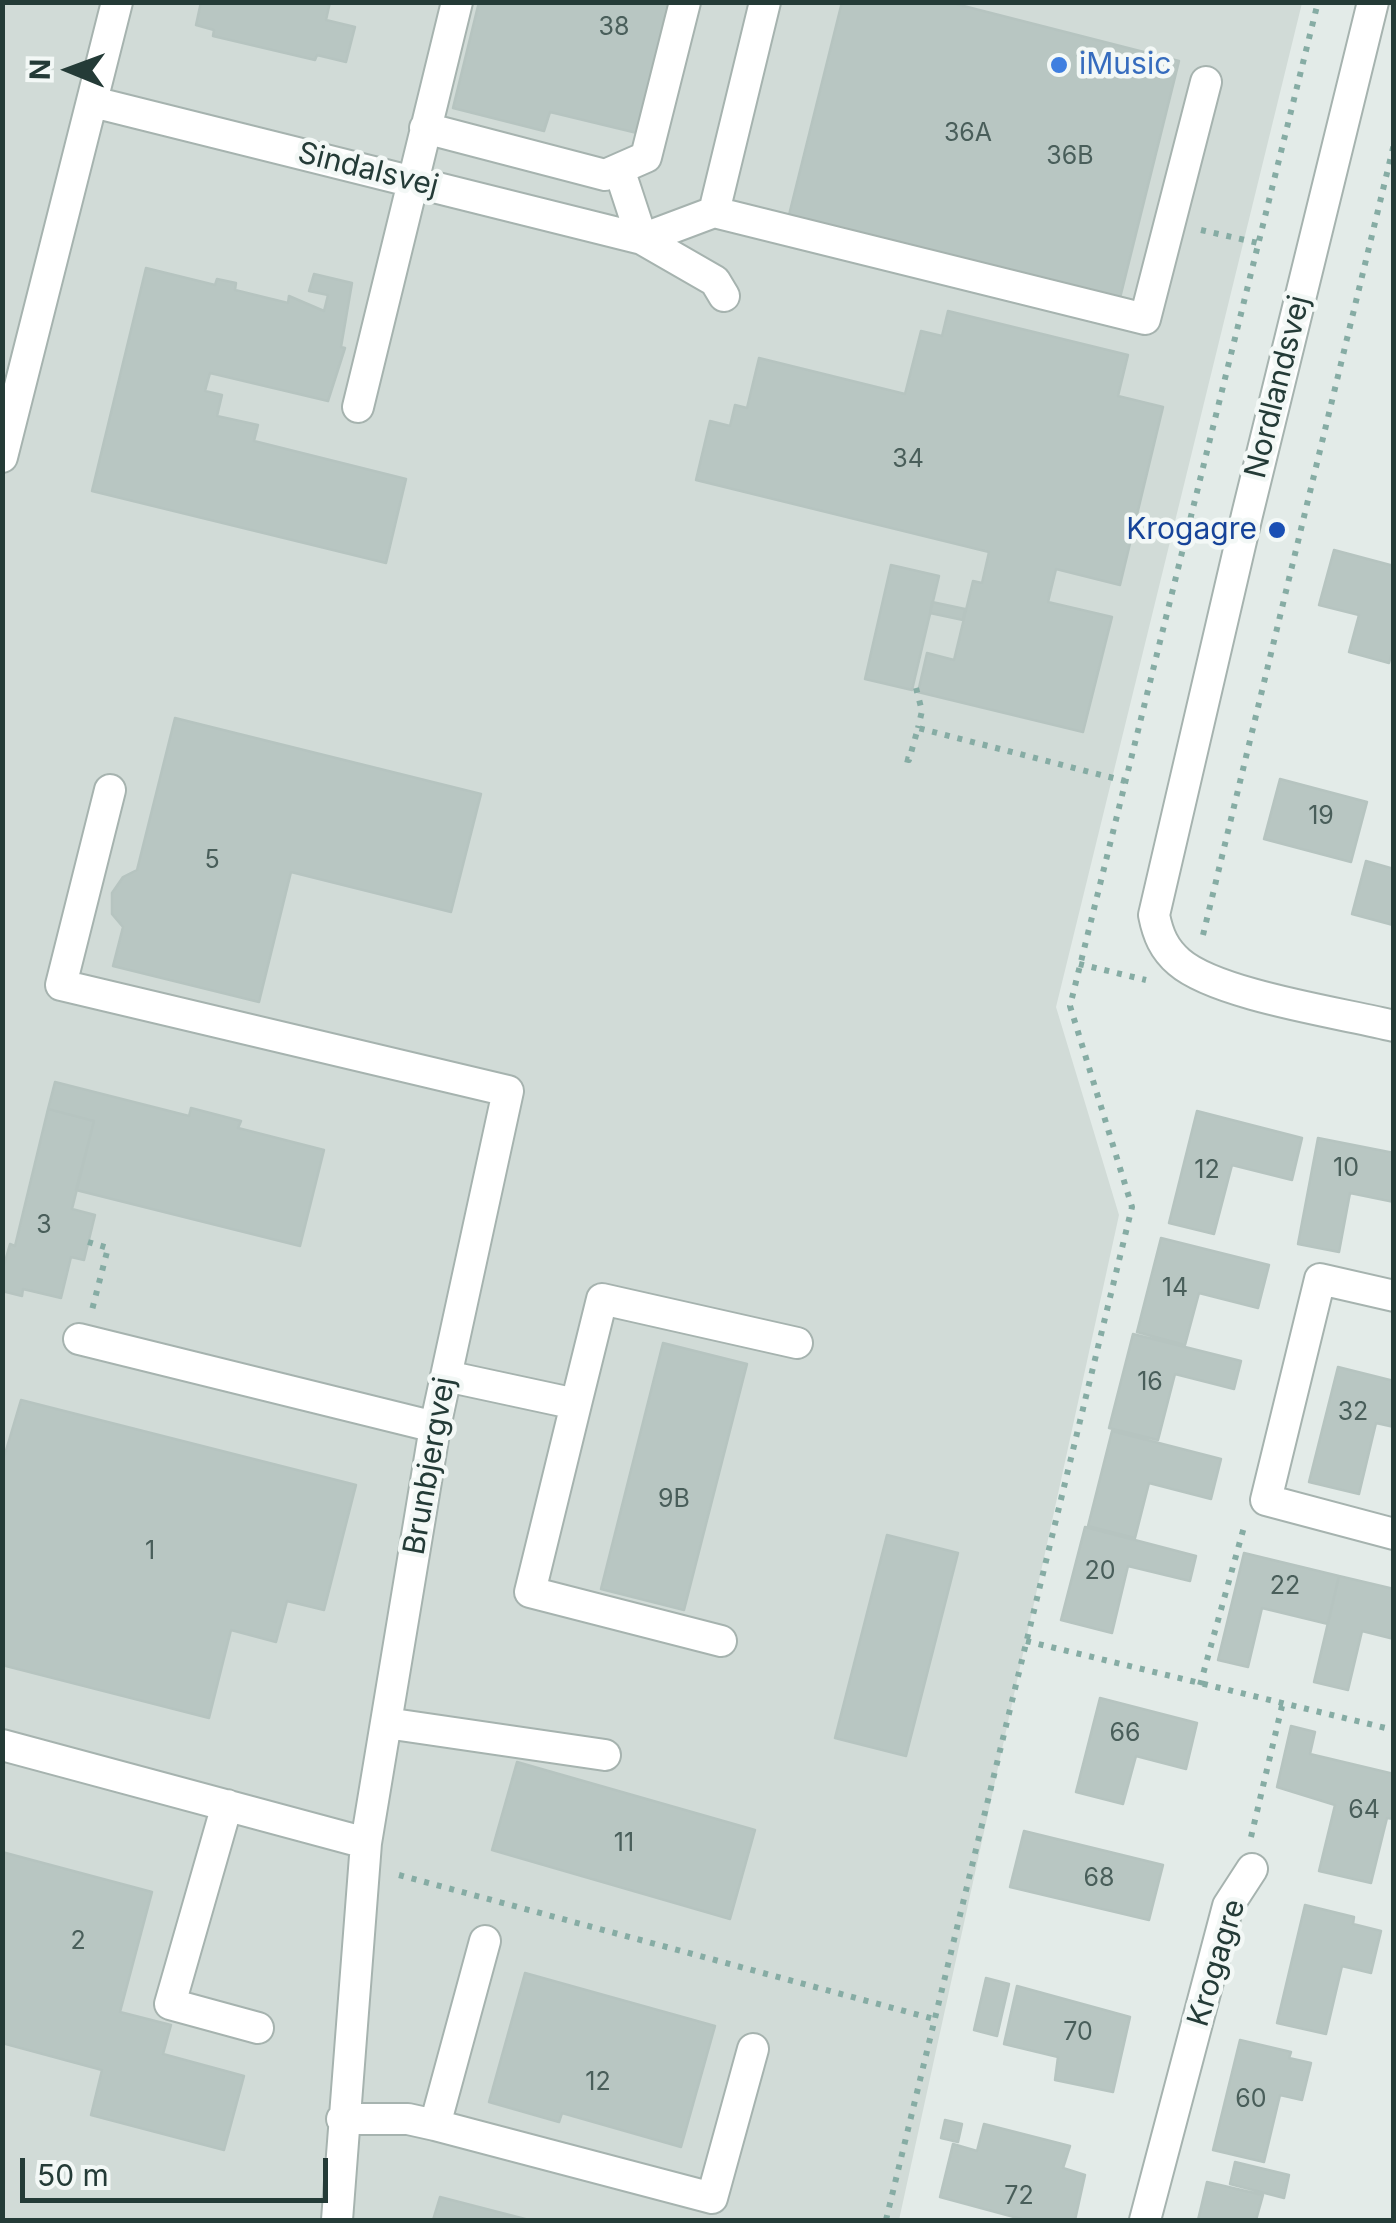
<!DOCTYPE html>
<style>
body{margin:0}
#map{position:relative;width:1396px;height:2223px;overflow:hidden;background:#e3ebe8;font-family:Inter,sans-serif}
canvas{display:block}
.frame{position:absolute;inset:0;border:5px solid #243b37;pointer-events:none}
.north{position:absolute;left:20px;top:20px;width:100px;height:100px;-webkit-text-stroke:8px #f3f8f6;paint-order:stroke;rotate:271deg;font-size:28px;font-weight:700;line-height:40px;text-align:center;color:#243b37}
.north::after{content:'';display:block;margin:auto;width:35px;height:45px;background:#243b37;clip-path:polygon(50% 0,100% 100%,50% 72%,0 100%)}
.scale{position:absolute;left:20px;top:2158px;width:308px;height:45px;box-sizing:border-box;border:5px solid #243b37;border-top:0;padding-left:12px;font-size:30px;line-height:35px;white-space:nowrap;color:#243b37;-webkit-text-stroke:8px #f3f8f6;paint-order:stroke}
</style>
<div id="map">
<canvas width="1396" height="2223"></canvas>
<div class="frame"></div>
<div class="north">N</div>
<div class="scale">50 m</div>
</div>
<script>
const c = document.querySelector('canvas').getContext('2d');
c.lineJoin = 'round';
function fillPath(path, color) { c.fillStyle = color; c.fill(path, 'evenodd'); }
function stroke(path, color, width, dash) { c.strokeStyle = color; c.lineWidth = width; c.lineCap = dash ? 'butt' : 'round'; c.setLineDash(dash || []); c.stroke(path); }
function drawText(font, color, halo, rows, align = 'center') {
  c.font = font + ' Inter,sans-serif'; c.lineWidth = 9; c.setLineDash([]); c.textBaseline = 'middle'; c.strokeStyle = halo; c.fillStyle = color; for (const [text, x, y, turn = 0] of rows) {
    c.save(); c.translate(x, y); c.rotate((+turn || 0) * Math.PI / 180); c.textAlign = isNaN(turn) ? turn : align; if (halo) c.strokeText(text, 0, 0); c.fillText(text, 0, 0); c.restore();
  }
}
const built = new Path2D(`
 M3,3H1302L1056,1007L1119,1215L899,2220H3Z`);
const building = new Path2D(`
 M201,2H330L326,20L355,27L346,62L317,55L315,60L213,36L214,30L196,25Z
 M479,2H669L637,133L550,112L544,131L453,108Z
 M842,2H948L1179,61L1120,298L789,215Z
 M146,268L215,285L217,279L236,283L235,290L288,303L289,296L324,311L328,295L309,291L314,274L352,283L341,347L345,348L328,401L210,373L205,391L222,395L217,416L258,425L254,441L406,479L386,563L92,491Z
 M948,311L1128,355L1118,396L1163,407L1120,585L1056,569L1048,602L1112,617L1083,732L918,692L927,653L954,660L973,581L982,583L989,552L696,480L710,421L730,426L735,405L747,408L759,358L905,394L921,331L942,336Z
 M1334,550L1394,566V646L1389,663L1349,652L1359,615L1319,605Z
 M891,565L939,576L912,690L865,679Z
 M932,602L965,609L963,620L930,613Z
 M175,718L481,794L451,912L291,872L259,1002L113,966L123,927L112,914V893L123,877L137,870Z
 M1280,779L1367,802L1351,862L1264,839Z
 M1366,861L1394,869L1393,925L1352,914Z
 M55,1082L189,1116L191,1108L241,1121L238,1128L324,1150L300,1246L76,1190L94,1121L48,1109Z
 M48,1109L94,1121L72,1209L95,1215L84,1260L71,1257L61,1298L23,1289L22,1296L2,1291V1272L10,1244L15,1246Z
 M1197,1111L1302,1138L1292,1180L1232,1165L1214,1234L1169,1223Z
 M1318,1138L1394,1153V1202L1350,1193L1339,1252L1298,1244Z
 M1161,1238L1269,1265L1258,1308L1199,1293L1185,1345L1137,1332Z
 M1133,1334L1241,1361L1234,1389L1175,1374L1158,1440L1109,1428Z
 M663,1343L747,1364L684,1610L601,1589Z
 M1338,1367L1394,1381V1427L1376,1423L1359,1494L1309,1482Z
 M21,1400L356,1485L324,1610L287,1601L276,1642L231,1630L209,1718L2,1665V1464Z
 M1112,1431L1221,1459L1211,1499L1149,1483L1135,1538L1088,1526Z
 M1085,1527L1196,1556L1190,1581L1128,1566L1112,1633L1061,1620Z
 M887,1535L958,1553L906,1756L835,1738Z
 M1244,1553L1339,1576L1328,1624L1262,1608L1248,1667L1218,1660Z
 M1339,1576L1394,1589V1639L1362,1631L1348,1690L1314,1682Z
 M1100,1698L1197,1723L1186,1769L1136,1756L1123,1804L1076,1792Z
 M1291,1726L1315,1732L1310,1754L1394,1774V1819L1387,1818L1371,1883L1319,1871L1335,1805L1277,1787Z
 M517,1762L755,1830L730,1919L492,1850Z
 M1024,1831L1163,1865L1149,1920L1010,1887Z
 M2,1852L152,1892L120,2012L171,2025L163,2054L244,2076L224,2150L91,2115L102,2070L2,2043Z
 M1305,1905L1354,1917L1353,1924L1381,1931L1371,1973L1342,1966L1326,2034L1277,2023Z
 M525,1973L715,2026L681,2147L562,2113L559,2122L489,2102Z
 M986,1978L1009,1984L997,2036L974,2030Z
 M1017,1986L1130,2017L1113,2092L1055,2080L1058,2057L1004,2044Z
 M1240,2040L1291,2052L1289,2058L1311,2063L1302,2100L1280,2095L1264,2162L1213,2150Z
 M945,2120L962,2124L958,2142L941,2138Z
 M984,2124L1070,2146L1063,2168L1085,2175L1075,2220H1025L940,2197L953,2144L977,2151Z
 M1235,2162L1289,2175L1284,2198L1230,2184Z
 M1207,2182L1263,2195L1256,2220H1198Z
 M440,2197L529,2220H433Z`);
const path = new Path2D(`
 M1201,230L1258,243
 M916,688L922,711L918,728
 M905,759L909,760L918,728L1125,781
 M1203,935L1394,144
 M1079,964L1146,980
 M88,1242L108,1248L92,1310
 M1026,1641L1394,1730
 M1200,1685L1244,1527
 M1251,1837L1282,1706
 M399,1875L934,2019
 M886,2220L1132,1207L1070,1006L1318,2`);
const minor = new Path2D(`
 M1373,2L1247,515L1154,915C1158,935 1164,949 1179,962C1217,995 1341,1013 1394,1026
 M93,102L642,239L715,281L724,296
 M425,128L605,175L646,157L685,2
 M619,169L642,239
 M714,212L1145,319L1206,82
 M642,239L714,212L765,2
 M358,407L457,2
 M2,457L117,2
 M110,790L61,985L508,1091L435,1427L366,1843L337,2220
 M1394,1296L1320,1279L1266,1500L1394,1534
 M79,1339L435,1427
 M446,1376L576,1404L530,1592L721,1641
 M576,1404L602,1299L797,1343
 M386,1723L605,1755
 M2,1745L366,1843
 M227,1805L170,2004L258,2028
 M342,2119H408L435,2125L485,1941
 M435,2125L712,2198L753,2049
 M1145,2220L1228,1906L1252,1869`);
const markers = [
 [1059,65,10,"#3f7fe0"],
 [1277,530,10,"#1a4fb4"]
];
const numberNames = [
 ["38",614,27],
 ["36A",968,133],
 ["36B",1070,156],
 ["34",908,459],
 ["19",1321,816],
 ["5",212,860],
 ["10",1346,1168],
 ["12",1207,1170],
 ["3",44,1225],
 ["14",1175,1288],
 ["16",1150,1382],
 ["32",1353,1412],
 ["9B",674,1499],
 ["1",150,1551],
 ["20",1100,1571],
 ["22",1285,1586],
 ["66",1125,1733],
 ["64",1364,1810],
 ["11",624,1843],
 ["68",1099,1878],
 ["2",78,1941],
 ["70",1078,2032],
 ["12",598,2082],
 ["60",1251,2099],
 ["72",1019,2196]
];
const shopNames = [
 ["iMusic",1079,65]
];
const streetNames = [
 ["Sindalsvej",368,170,14],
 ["Nordlandsvej",1278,387,-76],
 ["Brunbjergvej",430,1466,-80],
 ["Krogagre",1217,1963,-73]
];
const transitNames = [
 ["Krogagre",1257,530]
];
fillPath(built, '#d1dbd7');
fillPath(building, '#b8c6c2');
stroke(building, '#b6c4c0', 2.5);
stroke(minor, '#a6b3af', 34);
stroke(path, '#86aca4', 6, [5, 8]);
stroke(minor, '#fff', 30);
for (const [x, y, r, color] of markers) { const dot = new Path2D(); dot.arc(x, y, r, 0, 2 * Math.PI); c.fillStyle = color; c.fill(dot); stroke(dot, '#f3f8f6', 4); }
drawText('25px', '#495e5a', null, numberNames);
drawText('30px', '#366cbe', '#f3f8f6', shopNames, 'left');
drawText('30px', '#243b37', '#f3f8f6', streetNames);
drawText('30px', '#164399', '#f3f8f6', transitNames, 'right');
</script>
